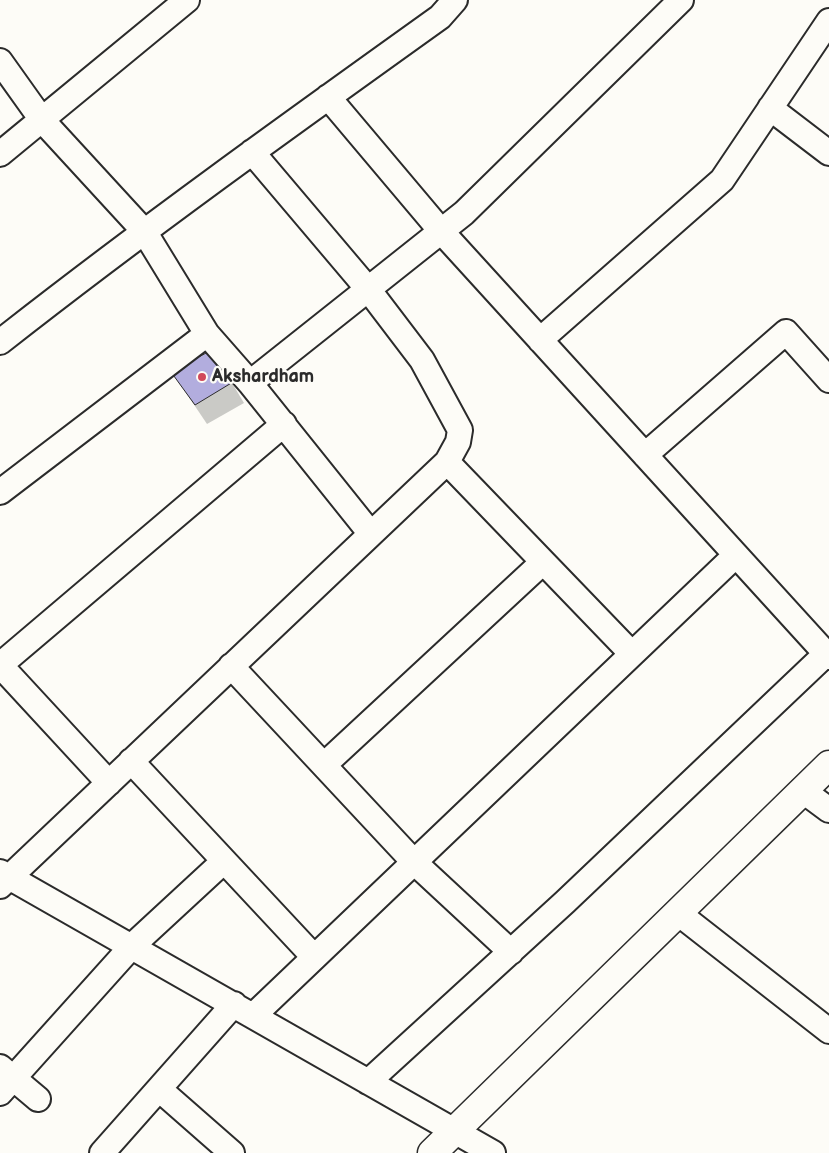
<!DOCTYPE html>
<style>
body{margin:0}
canvas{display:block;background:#fdfcf7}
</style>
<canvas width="829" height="1153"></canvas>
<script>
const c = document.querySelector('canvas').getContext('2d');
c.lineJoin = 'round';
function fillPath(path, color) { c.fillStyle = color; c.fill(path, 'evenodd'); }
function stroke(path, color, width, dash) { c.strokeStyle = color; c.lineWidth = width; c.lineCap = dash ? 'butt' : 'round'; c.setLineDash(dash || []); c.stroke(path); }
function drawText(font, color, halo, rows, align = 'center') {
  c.font = font + ' "Balsamiq Sans",sans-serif'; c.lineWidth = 4.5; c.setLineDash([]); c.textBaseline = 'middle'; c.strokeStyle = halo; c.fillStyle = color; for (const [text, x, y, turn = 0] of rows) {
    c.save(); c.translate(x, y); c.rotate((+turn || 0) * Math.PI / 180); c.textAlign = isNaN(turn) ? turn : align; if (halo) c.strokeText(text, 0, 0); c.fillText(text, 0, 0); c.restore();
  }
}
const shadow = new Path2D(`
 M209,354L232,383L244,403L207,424L172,372Z`);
const building = new Path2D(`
 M209,352L233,382L195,405L171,372Z`);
const street = new Path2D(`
 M0,61L42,120L144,231L207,334
 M328,97L441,231L829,657
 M770,108L829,153
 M252,152L368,289L422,360L460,430L458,442L447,462
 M0,154L187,0
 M540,340L722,180L829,21
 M0,342C144,229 292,123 440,17L455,0
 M250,383L371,534
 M645,455L786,332L829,380
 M0,492L207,334L250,383L464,213L681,0
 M231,666L414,862L511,952
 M131,761L314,957
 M324,765L543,562
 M109,783L0,665L284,424
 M802,790L829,810
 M0,872L493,1153
 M0,886L447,462L632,654
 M678,913L829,1031
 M254,1015L736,555
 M0,1067L38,1099
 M368,1082L565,902L826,654
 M159,1089L232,1153
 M0,1093L132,946L224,861
 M102,1153L234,1004`);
const secondary = new Path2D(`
 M432,1153L829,765`);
const markers = [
 [202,377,5,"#d1495b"]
];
const poiNames = [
 ["Akshardham",212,377]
];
fillPath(shadow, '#0003');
fillPath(building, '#b2adde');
stroke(building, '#2b2b2b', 1);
stroke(street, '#2b2b2b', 28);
stroke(secondary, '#2b2b2b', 31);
stroke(street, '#fdfcf7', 24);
stroke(secondary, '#fdfcf7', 28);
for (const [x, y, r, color] of markers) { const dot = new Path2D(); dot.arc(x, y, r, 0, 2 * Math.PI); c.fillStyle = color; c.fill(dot); stroke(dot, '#fdfcf7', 2); }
drawText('bold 18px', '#2b2b2b', '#fdfcf7', poiNames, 'left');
</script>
